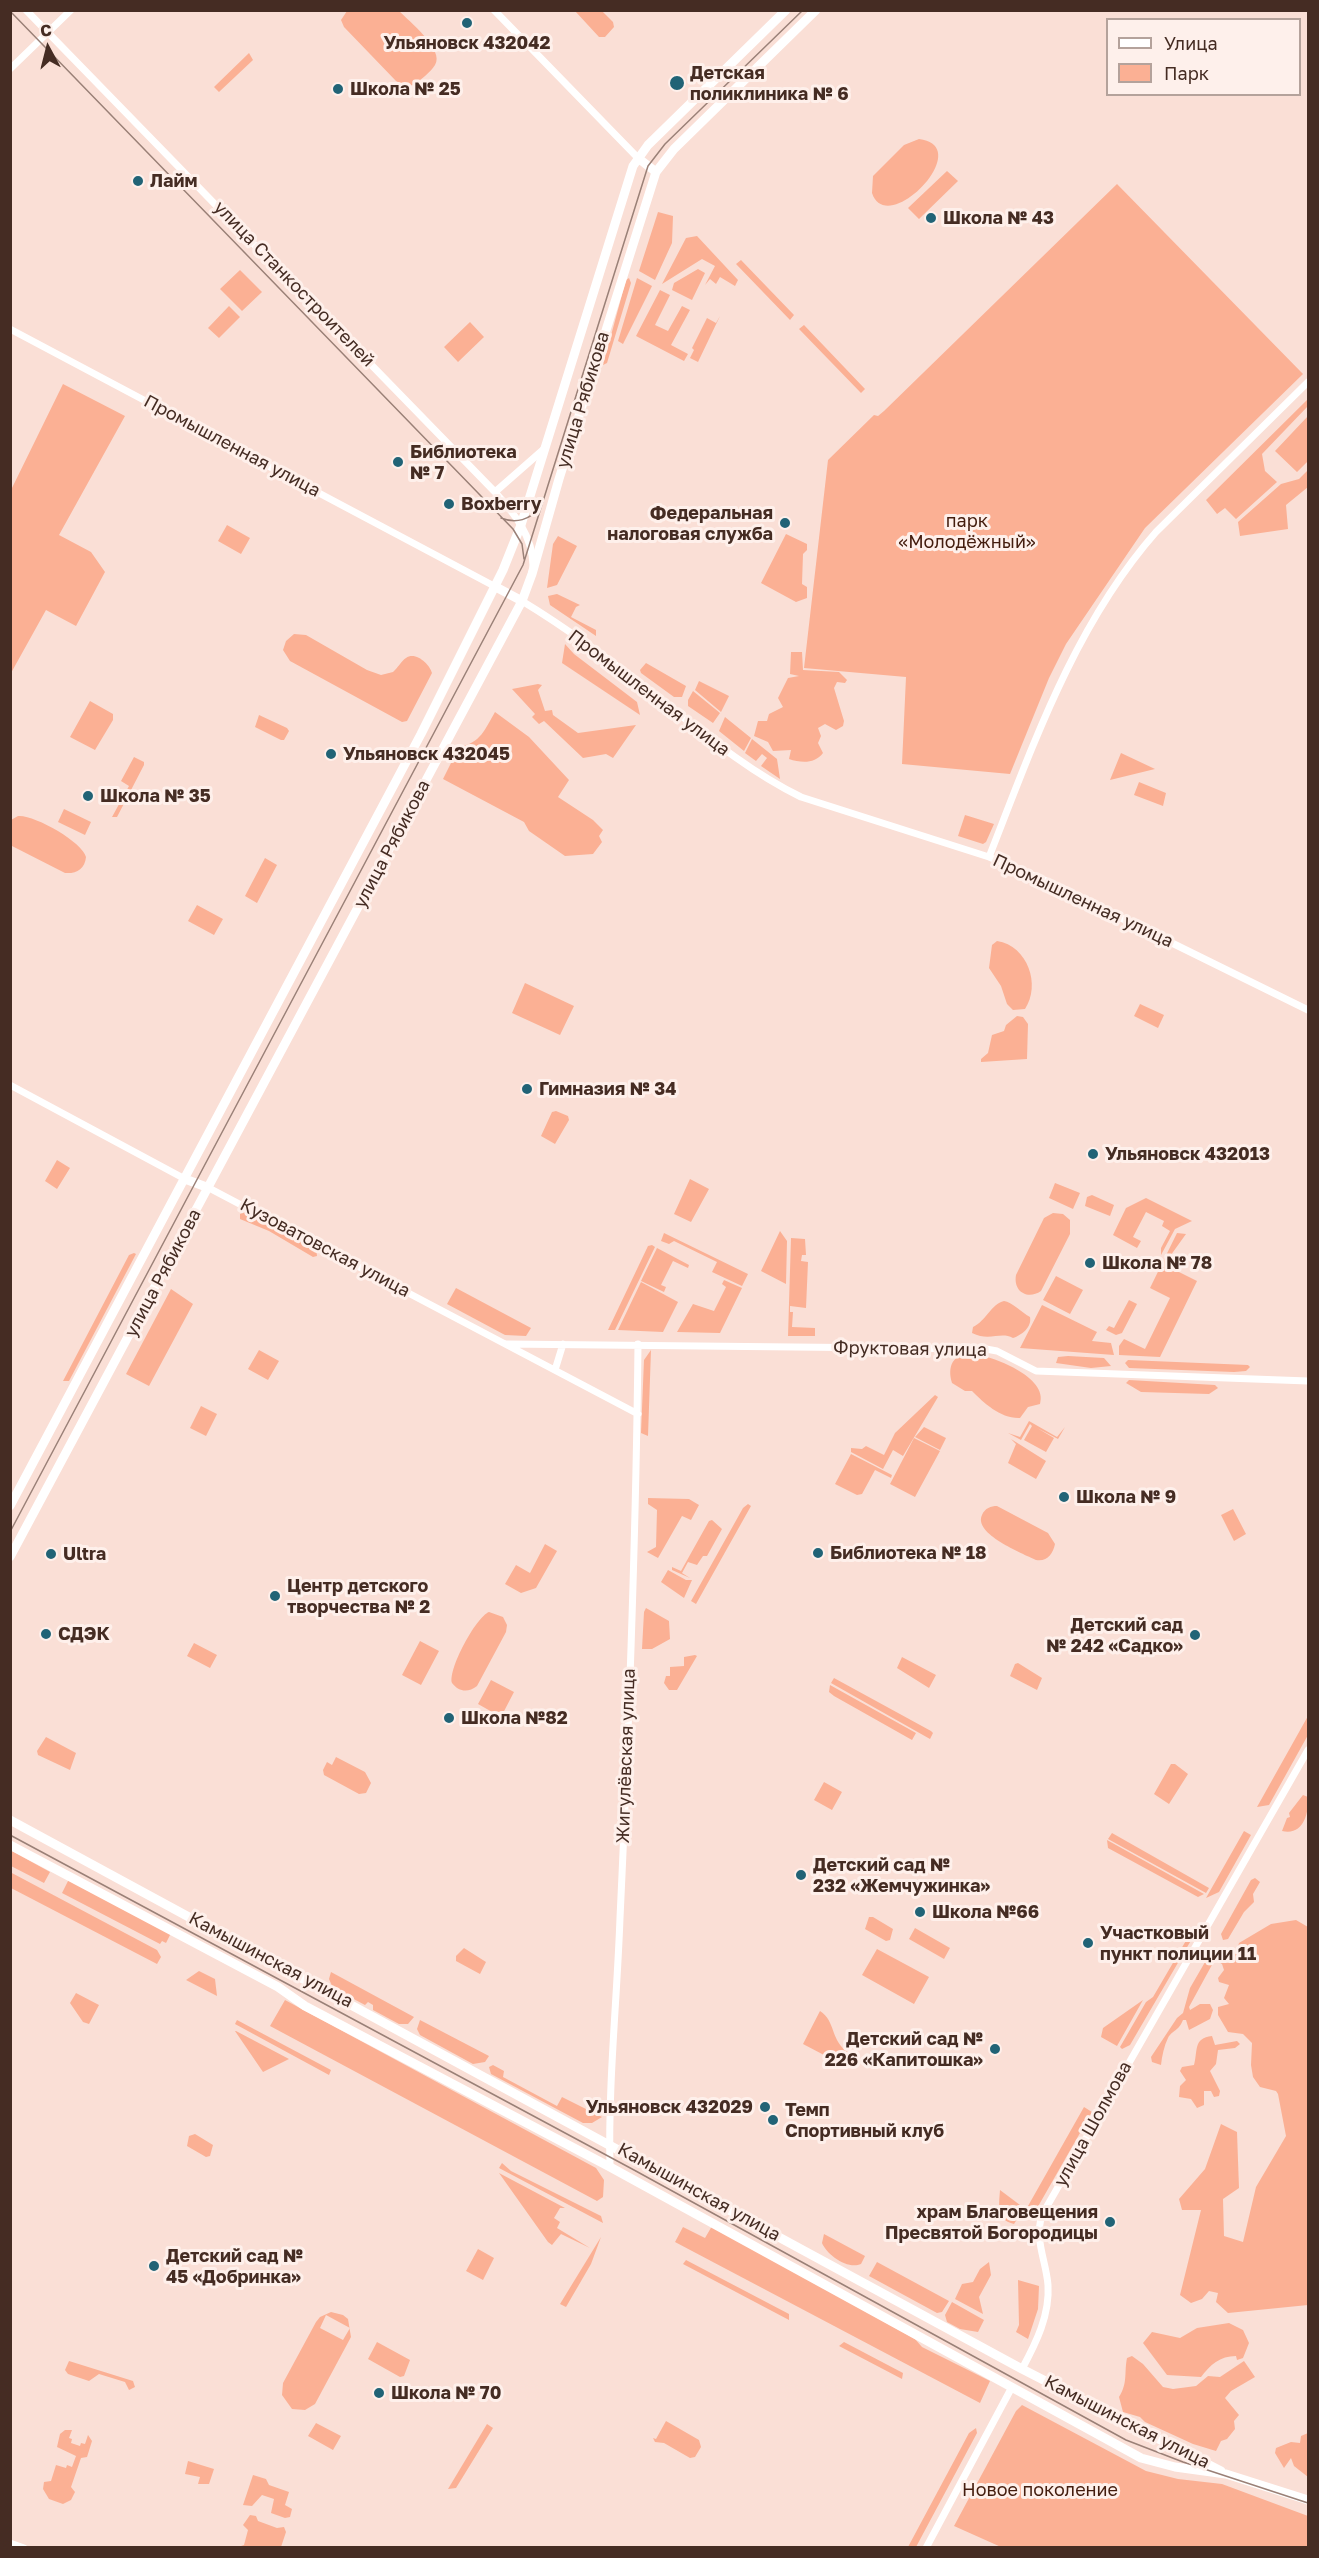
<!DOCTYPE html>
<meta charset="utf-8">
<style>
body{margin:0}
#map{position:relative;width:1319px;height:2558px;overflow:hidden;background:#fadfd6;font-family:"Golos Text",sans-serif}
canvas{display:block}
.frame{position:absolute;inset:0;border:12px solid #452c23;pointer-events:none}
.legend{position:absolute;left:1106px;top:18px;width:195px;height:78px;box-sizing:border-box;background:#fef0eb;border:2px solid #b4a29b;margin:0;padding:8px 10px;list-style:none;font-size:18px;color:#452c23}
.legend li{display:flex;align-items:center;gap:12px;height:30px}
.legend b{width:30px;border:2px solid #b4a29b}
.north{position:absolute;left:18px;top:18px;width:60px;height:60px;-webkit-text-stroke:4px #fef0eb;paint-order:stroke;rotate:353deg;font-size:16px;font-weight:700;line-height:24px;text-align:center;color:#452c23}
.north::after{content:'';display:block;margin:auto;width:21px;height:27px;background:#452c23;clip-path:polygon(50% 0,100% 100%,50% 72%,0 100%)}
</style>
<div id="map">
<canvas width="1319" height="2558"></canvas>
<div class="frame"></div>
<ul class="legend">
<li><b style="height:8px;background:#fff"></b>Улица</li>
<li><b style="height:16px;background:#fbb094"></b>Парк</li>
</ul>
<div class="north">С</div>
</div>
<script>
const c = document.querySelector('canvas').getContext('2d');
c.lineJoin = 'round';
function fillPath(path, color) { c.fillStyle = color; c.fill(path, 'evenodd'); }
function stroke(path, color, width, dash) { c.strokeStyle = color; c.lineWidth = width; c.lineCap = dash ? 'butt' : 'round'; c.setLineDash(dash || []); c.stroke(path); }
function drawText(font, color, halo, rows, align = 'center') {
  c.font = font + ' "Golos Text",sans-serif'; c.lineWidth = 6; c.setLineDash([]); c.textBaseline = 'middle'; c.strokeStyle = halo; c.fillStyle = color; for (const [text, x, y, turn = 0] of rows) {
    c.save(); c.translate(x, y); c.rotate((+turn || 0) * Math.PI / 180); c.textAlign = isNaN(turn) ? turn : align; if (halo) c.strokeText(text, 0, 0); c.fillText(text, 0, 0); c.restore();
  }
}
const green = new Path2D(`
 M347,11H399C409,21 445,50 435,65C431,72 421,79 414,85L405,86L396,81L344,27L341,20Z
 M575,11H602L613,22L614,27L605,37H599Z
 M249,53L253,60L219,92L214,87Z
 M919,139C977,146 887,239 872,193L873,176L904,145Z
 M947,171L958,181L919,219L908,208Z
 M1117,184L1303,374L1145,528L1066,644L1049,678L1010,774L902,764L906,677L804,668L828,460L874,415L878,416L884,411Z
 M658,212L673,216L672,243L655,280L639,271Z
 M697,236L738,280L735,286L720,277L716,284L710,279L705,285L715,266L702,259L662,284L686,238Z
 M741,260L794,315L790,320L736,264Z
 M698,269L705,273L692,300L672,290L674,283Z
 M240,270L262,292L242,311L220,289Z
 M629,278L631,283L607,363L603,365L626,280Z
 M637,278L652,286L623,344L618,341Z
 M660,290L670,295L655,325L668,331L682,306L690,310L671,345L688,354L684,361L636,336Z
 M229,306L240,317L219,338L208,328Z
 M720,316L698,362L690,358L694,350L692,348L707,318L716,323Z
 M470,322L484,337L458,362L444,347Z
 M804,325L865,389L861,393L799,329Z
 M63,384L125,416L59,535L91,552L105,572L76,626L46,610L11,673V490Z
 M1308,399V406L1262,454L1265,471L1277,482L1236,519L1225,508L1217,514L1206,500Z
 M1308,416V461L1297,472L1275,451Z
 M1308,470V487L1286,505L1288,529L1240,536L1238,522L1281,484L1299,479Z
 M227,525L250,538L241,554L218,541Z
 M786,534L807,544V550L803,554L802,584L807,587V598L796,602L761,583Z
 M558,536L577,546L557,585L547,588L553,544Z
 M557,594L580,605L576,607L571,617L596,630V636L550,605L548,596Z
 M294,634L306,635L367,670L381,675L393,672C398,668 401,661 406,658C416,651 430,665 432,673L407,721L402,722L290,661L283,650L286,641Z
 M565,644L574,654L637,702L640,715L562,663Z
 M791,652H802L803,670L839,672L847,680L845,683L837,682L834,688L844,721L843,726L836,730L825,724L818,728L821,736L818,743L823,753C815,764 801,763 789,759L791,750L773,751L768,742L754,736L758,721H767L769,714L783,707L778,698L788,678L799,676L790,674Z
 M646,663L686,686L682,697H674L641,673L640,670Z
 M699,681L729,696L721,712L695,690Z
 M538,684L542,685L538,690L545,711L552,710L553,715L578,733L636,725L613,758L606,754L583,758L544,721L539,724L532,717L535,714L512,689Z
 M693,691L720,713L713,723L688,706V700Z
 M90,701L113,714V720L95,750L70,737Z
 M495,712L529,737L569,780L558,797L593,820L603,830L599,836L602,842L593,854L565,856L529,831L524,822L443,779L459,747C481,743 485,729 495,712Z
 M259,715L287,728L289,731L284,740H281L255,727Z
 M725,717L751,738L744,751L719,731Z
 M752,739L777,759L780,779L761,766L767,758L762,754L756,761L745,753Z
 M1121,753L1155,769L1110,780Z
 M134,757L144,762V765L117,817H112L129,786L121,781Z
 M1139,782L1166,793L1163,806L1134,795Z
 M64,809L91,822L85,835L58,822Z
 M965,815L994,824L986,842L983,844L958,836Z
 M18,816C33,814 83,842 86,857C85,869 76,874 65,873L12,846L11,820Z
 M265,858L277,865L257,903L245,896Z
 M197,905L223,919L214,935L188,921Z
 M997,941C1028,946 1041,985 1025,1009L1013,1010L1007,1004L1001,986L989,968L992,945Z
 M525,983L574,1006L560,1035L512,1013Z
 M1140,1004L1164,1015L1158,1028L1134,1016Z
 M1017,1016L1023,1017L1028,1024L1027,1059L981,1062V1059L988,1053L992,1035L1004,1031L1006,1025Z
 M556,1111L568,1116L569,1120L555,1144L541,1136L552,1112Z
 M57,1160L70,1168L57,1189L45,1181Z
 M690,1179L709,1189L691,1222L674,1214Z
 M1055,1183L1080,1193L1073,1209L1049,1198Z
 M1092,1195L1114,1205L1110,1216L1085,1206L1087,1197Z
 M1146,1198L1192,1221L1175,1229L1161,1255V1248L1170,1231L1162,1226L1164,1221L1146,1212L1133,1237L1141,1241L1137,1248L1113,1235L1126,1208Z
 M247,1211C271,1222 294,1234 316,1248L317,1256L313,1257L269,1231L240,1219V1214Z
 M1053,1213L1063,1214L1070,1220V1234L1041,1291C1028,1300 1013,1292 1016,1275L1044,1218Z
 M780,1231L787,1241L786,1284L761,1271Z
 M664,1233L748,1274L742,1286L712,1272L717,1262L674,1241L669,1244L661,1241Z
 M1177,1233L1186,1234L1168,1259L1181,1266L1179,1272L1197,1281L1160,1357L1119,1355V1346L1124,1339L1145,1349L1170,1298L1150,1288Z
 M791,1238L805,1239L806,1255H802L801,1261L808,1262L806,1308L790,1306V1312H793L792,1327L815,1328V1336H788Z
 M652,1245L655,1247L615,1330H608L648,1246Z
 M657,1248L689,1265L688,1268L673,1261L661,1285L666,1287L664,1292L641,1281Z
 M134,1253L136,1254L69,1381H63L129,1255Z
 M1056,1276L1083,1290L1070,1314L1043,1300Z
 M724,1280L742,1288L720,1333L677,1332L693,1304L714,1311L726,1287L722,1284Z
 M641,1282L678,1302L663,1332L618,1330Z
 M456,1288L531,1328L526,1336L505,1335L447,1304Z
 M171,1289L193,1304L149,1386L126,1374Z
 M1129,1300L1137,1304L1122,1333L1116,1335L1106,1330L1109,1326L1114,1328Z
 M1004,1301C1012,1302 1021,1312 1030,1317C1032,1327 1022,1335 1013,1338C1000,1331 990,1342 972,1333L973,1327C986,1321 991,1304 1004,1301Z
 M1042,1305L1097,1332L1092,1341L1111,1343L1114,1355L1020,1348Z
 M259,1350L279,1361L268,1380L248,1369Z
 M651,1350L648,1436L641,1433L644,1360Z
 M971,1353C992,1356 1049,1377 1040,1404L1028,1407L1020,1418C1001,1419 984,1403 972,1391H965L952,1383C947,1366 953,1354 971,1353Z
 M1068,1356L1104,1358L1111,1366L1091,1368L1056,1363L1058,1357Z
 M1128,1360L1248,1365L1250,1367L1246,1371L1234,1372L1129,1368L1125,1363Z
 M1129,1380L1215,1385L1218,1388L1209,1394L1141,1392L1126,1383Z
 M935,1395L938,1397L903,1456L893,1450L883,1469L851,1452V1448L862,1449L866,1446L884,1455L895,1433Z
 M201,1406L217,1414L206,1436L190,1428Z
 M1029,1421L1057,1437L1065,1427L1058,1439L1037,1428L1054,1438L1046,1452L1024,1440L1032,1426L1030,1424L1021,1440L1008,1433L1020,1437Z
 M924,1427L946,1438L940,1450L915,1437Z
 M914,1438L940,1451L915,1497L890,1484Z
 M1011,1439L1046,1461L1036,1479L1008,1463L1016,1444Z
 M851,1454L892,1475L891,1478L875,1470L862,1494L857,1495L835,1484Z
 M648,1498L689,1499L699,1505L691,1520L682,1516L658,1558L647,1552L656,1547L657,1510L648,1504Z
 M748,1504L751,1506L696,1604L691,1601L743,1508Z
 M997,1506L1048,1533L1055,1544C1053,1554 1047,1562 1036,1560C1022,1553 973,1534 982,1515C985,1508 991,1506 997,1506Z
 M1233,1509L1246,1534L1234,1541L1221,1515Z
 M712,1520L722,1529L707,1556H703L697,1565L688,1562L682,1573L690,1578L672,1570V1567L681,1571L709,1521Z
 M545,1544L557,1551L536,1588L521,1593L505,1584L516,1565L530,1573Z
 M668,1570L686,1580H692L684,1598L661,1582Z
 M646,1608L669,1621L670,1639L652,1649H642L644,1612Z
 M489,1612L503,1617L507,1625L506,1632L477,1686C468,1693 459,1692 452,1683C448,1669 476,1617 489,1612Z
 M420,1641L439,1651L421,1685L402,1675Z
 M194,1643L217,1655L210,1668L187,1656Z
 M695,1655L697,1656L677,1690H669L664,1683L666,1676H670V1667L684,1666V1657Z
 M902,1657L936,1675L929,1688L897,1668Z
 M1018,1663L1042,1678L1037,1690L1010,1676L1015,1664Z
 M834,1678L931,1731L933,1733L930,1739L831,1683Z
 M491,1680L514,1692L501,1717L478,1704Z
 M830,1685L916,1733L912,1740L834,1696L829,1692Z
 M1308,1716V1735L1269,1805L1257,1807Z
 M46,1737L76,1753L70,1770L38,1755L37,1751Z
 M336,1757L365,1772L371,1783L366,1793L359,1794L324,1775L323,1770L327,1762L332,1765Z
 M1171,1764H1175L1188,1774L1169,1804L1154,1794Z
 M824,1782L842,1792L832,1810L814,1800Z
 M1303,1795L1308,1797C1309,1814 1303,1836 1282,1831L1287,1818L1290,1817L1289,1813Z
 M1244,1831L1251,1835L1219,1892L1206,1898Z
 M1112,1833L1209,1888L1206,1893L1108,1839Z
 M1107,1840L1204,1894L1198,1897L1108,1848Z
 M10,1850L50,1872L44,1883L11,1866Z
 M10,1872L157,1950L161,1957L157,1964L11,1888Z
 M1255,1878L1260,1882L1253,1894L1254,1902L1244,1912L1228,1939L1223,1940L1221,1934L1251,1880Z
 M69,1879L171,1933L166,1943L162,1941L160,1944L62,1893Z
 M869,1917H873L893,1929L890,1940L886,1941L865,1929Z
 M1296,1920L1308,1927V2305L1228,2313L1216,2302L1218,2293L1209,2291L1202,2299L1191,2303L1180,2295L1201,2210H1182L1179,2199L1205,2169L1221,2124L1237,2132L1239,2188L1223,2199L1224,2236L1243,2242L1256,2187L1286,2136L1278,2094L1276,2091L1260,2087L1253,2077L1251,2065L1252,2043L1243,2034L1228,2032L1218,2015V2007L1229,2004L1224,1998L1229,1985L1219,1982L1218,1978L1224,1970L1222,1964L1217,1961L1213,1963L1189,2007L1190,2010L1200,2004H1210L1213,2010L1210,2019L1189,2030L1186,2020H1183C1178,2032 1172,2030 1168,2038C1164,2046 1162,2056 1161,2065L1152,2062L1151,2057L1177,2018L1183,2013L1190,1988L1212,1950L1228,1949L1236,1954L1239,1943L1271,1924Z
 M915,1928L950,1948L944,1959L909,1939Z
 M1191,1932L1193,1937L1130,2045L1122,2049L1120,2047L1146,2002L1153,1997Z
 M464,1948L486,1962L480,1974L456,1961V1956Z
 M877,1949L929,1977L914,2004L862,1975Z
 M199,1971L215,1979L217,1996L186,1980Z
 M331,1972L414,2017L408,2024H399L373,2010V2005L368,2002L365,2005L333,1988L329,1979Z
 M76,1993L99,2005L89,2024L83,2022L70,2003Z
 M285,2000L596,2168L604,2180L603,2197L597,2201L270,2026Z
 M1143,2000L1117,2046L1101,2037L1103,2028Z
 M820,2011C836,2021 830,2041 849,2053L843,2065L803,2044Z
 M237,2020L331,2070L329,2075L235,2024Z
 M420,2020L489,2056L485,2062L473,2064L420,2035L417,2029Z
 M235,2031H236L289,2059L263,2072Z
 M1212,2036L1215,2045L1237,2041L1240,2044L1235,2048L1218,2050L1216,2064L1210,2071L1220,2091L1219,2096L1214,2097L1211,2091H1204V2105L1197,2108L1191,2099L1179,2097L1180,2086L1186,2080L1180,2071L1182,2067L1194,2065C1198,2051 1193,2038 1212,2036Z
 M493,2065L504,2071L503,2077L557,2106L562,2097L602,2117L592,2123H583L491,2074L489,2067Z
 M1084,2107L1092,2112L1036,2210L1028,2206Z
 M195,2134L213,2145L210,2156L206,2157L187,2146L189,2136Z
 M502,2163L511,2171L601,2216L603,2223L499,2168Z
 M499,2173L565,2208H560L554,2218L560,2222L557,2228L590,2248L561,2234L552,2245L548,2242Z
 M1000,2190L1024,2208L1014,2224C996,2220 999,2205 1000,2190Z
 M712,2226L915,2339L922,2347L990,2381L980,2403L675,2242L683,2227L705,2238Z
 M824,2234L865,2256L861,2264C848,2270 827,2255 822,2243Z
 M601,2237L591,2264L566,2307L560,2304Z
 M478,2249L494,2258L483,2280L466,2271Z
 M686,2260L789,2314V2320L683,2264Z
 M877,2262L949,2301L942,2312L937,2313L869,2276Z
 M989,2262L991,2275L979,2297L983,2314L955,2299L962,2284L973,2282L980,2269Z
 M1018,2280L1039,2286L1038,2309L1028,2339L1016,2332L1019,2325Z
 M952,2302L984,2320L978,2332L960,2329L947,2322L945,2315Z
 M331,2312L343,2315L348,2319L351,2337L315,2404L305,2410L292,2409L282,2395L283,2383L316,2322L320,2317ZM326,2315L350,2328L343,2340L320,2328Z
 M1229,2323L1243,2330L1249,2343L1243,2358L1237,2360L1236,2356C1220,2356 1210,2365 1201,2377L1167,2375L1143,2343L1152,2332L1180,2338L1197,2328Z
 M377,2342L410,2360L404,2376L400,2377L368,2359Z
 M844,2342L903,2373L902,2379L839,2346Z
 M1132,2356L1143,2364L1163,2387L1173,2389L1196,2386L1208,2376L1220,2377L1244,2361L1255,2377L1231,2391L1225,2398L1239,2415L1234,2421L1235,2429L1227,2439L1221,2441L1216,2451L1193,2444L1145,2422L1140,2417L1123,2412L1119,2397C1128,2383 1124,2373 1127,2358Z
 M69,2361L133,2381L135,2387L129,2390L125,2382L99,2374L89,2381L68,2374L65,2370Z
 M1022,2405L1146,2471L1178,2479L1222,2484L1308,2516V2547H1001L954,2526L1016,2411Z
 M666,2421L699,2440L701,2447L695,2457L690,2458L664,2443L655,2442L653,2438L656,2439Z
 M316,2423L341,2436L333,2450L308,2436Z
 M487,2424L493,2428L456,2488L448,2489Z
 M976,2428L977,2433L916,2547H908L969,2433Z
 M65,2430H72L69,2438L72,2439L71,2443L80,2446L81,2443L85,2444L88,2435L92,2441L87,2457L81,2458L71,2487L75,2492L71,2500L63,2504L49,2499L43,2489L44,2482L51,2481L56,2465L66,2468L67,2465L72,2467L76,2456L57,2447L60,2434Z
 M1308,2433V2477L1294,2466L1291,2458L1284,2468L1275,2453L1276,2448L1291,2442L1300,2443L1301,2436Z
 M188,2461L214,2469L209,2484H198L200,2477L185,2474Z
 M253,2475L266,2479L269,2485L289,2492L285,2505L292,2509L290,2517L285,2518L271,2513L274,2499L262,2495L252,2506L243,2505Z
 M250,2515L256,2516L258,2521L277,2528L284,2527L286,2532L281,2547H238L244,2545L248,2530L243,2525Z`);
const tertiary = new Path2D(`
 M26,10L495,492C514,513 533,536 533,566
 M494,10L638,158
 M10,69L71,10
 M10,329L494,586
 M495,492L544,449
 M522,601C575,633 625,671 674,710C714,742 754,774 801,797L989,857L1044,880L1308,1010
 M989,857C1033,745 1075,624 1156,532L1308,382
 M10,1085L185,1179
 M209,1188L638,1414
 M506,1344L986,1349L997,1351L1036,1371L1308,1381
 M555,1370L563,1344
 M610,2167C608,2084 617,2001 620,1918C629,1727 636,1536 638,1344
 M1022,2369C1036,2343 1050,2315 1048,2285C1046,2260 1034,2240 1042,2215L1308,1750
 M10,2543L24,2548
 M926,2548L1012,2387`);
const primary = new Path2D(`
 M638,158L656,172
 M494,586L522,601
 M185,1179L209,1188
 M10,1506L421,734L503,570L521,525L633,166L648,145L786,10
 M10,1557L522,601L532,574L559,479L656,172L674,149L816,10
 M10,1820L1022,2369L1221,2471
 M10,1845L278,1987L305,2006L610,2167L1141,2458L1175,2467L1226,2474L1308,2500`);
const tram = new Path2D(`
 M10,11L513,529L522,544L524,559
 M501,518C516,524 530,520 540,507
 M10,1532L523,565L648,166L665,144L803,10
 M10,1835L634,2170L1126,2440L1183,2462L1308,2503`);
const markers = [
 [467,23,6,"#216376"],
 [677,83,8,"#216376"],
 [338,89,6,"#216376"],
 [138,181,6,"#216376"],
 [931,218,6,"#216376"],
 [398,462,6,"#216376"],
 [449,504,6,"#216376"],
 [785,523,6,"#216376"],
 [331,754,6,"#216376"],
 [88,796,6,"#216376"],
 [527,1089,6,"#216376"],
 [1093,1154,6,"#216376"],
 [1090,1263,6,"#216376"],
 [1064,1497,6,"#216376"],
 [818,1553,6,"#216376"],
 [51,1554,6,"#216376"],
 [275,1596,6,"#216376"],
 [46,1634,6,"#216376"],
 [1195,1635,6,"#216376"],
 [449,1718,6,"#216376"],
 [801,1875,6,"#216376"],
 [920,1912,6,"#216376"],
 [1088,1943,6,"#216376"],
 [995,2049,6,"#216376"],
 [765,2107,6,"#216376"],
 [773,2120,6,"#216376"],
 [1110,2222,6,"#216376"],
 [154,2266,6,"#216376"],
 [379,2393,6,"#216376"]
];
const poiNames = [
 ["Ульяновск 432042",467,43,"center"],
 ["Детская",690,73],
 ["поликлиника № 6",690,94],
 ["Школа № 25",350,89],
 ["Лайм",150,181],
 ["Школа № 43",943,218],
 ["Библиотека",410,452],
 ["№ 7",410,473],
 ["Boxberry",461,504],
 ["Федеральная",773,513,"right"],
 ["налоговая служба",773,534,"right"],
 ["Ульяновск 432045",343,754],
 ["Школа № 35",100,796],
 ["Гимназия № 34",539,1089],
 ["Ульяновск 432013",1105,1154],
 ["Школа № 78",1102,1263],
 ["Школа № 9",1076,1497],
 ["Библиотека № 18",830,1553],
 ["Ultra",63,1554],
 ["Центр детского",287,1586],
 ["творчества № 2",287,1607],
 ["Детский сад",1183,1625,"right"],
 ["№ 242 «Садко»",1183,1646,"right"],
 ["СДЭК",58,1634],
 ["Школа №82",461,1718],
 ["Детский сад №",813,1865],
 ["232 «Жемчужинка»",813,1886],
 ["Школа №66",932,1912],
 ["Участковый",1100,1933],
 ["пункт полиции 11",1100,1954],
 ["Детский сад №",983,2039,"right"],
 ["226 «Капитошка»",983,2060,"right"],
 ["Ульяновск 432029",753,2107,"right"],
 ["Темп",785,2110],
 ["Спортивный клуб",785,2131],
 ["храм Благовещения",1098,2212,"right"],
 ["Пресвятой Богородицы",1098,2233,"right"],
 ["Детский сад №",166,2256],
 ["45 «Добринка»",166,2277],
 ["Школа № 70",391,2393]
];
const streetNames = [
 ["улица Станкостроителей",294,284,46],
 ["улица Рябикова",583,400,-73],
 ["Промышленная улица",232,446,28],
 ["Промышленная улица",649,693,37],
 ["улица Рябикова",392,844,-62],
 ["Промышленная улица",1083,901,25],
 ["Кузоватовская улица",325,1248,28],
 ["улица Рябикова",163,1273,-62],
 ["Фруктовая улица",910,1349,1],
 ["Жигулёвская улица",626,1756,-88],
 ["Камышинская улица",271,1960,28],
 ["улица Шолмова",1093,2124,-61],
 ["Камышинская улица",699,2192,29],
 ["Камышинская улица",1127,2422,27]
];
const parkNames = [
 ["парк",967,521],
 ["«Молодёжный»",967,542],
 ["Новое поколение",1040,2490]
];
fillPath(green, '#fbb094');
stroke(tertiary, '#fff', 7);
stroke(primary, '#fff', 9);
stroke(tram, '#9a8077', 1.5);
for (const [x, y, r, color] of markers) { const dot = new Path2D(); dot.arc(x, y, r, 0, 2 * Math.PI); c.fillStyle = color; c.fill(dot); stroke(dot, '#fef0eb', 2); }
drawText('bold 18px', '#452c23', '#fef0eb', poiNames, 'left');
drawText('18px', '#452c23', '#fef0eb', streetNames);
drawText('18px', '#441d0e', '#fef0eb', parkNames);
</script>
